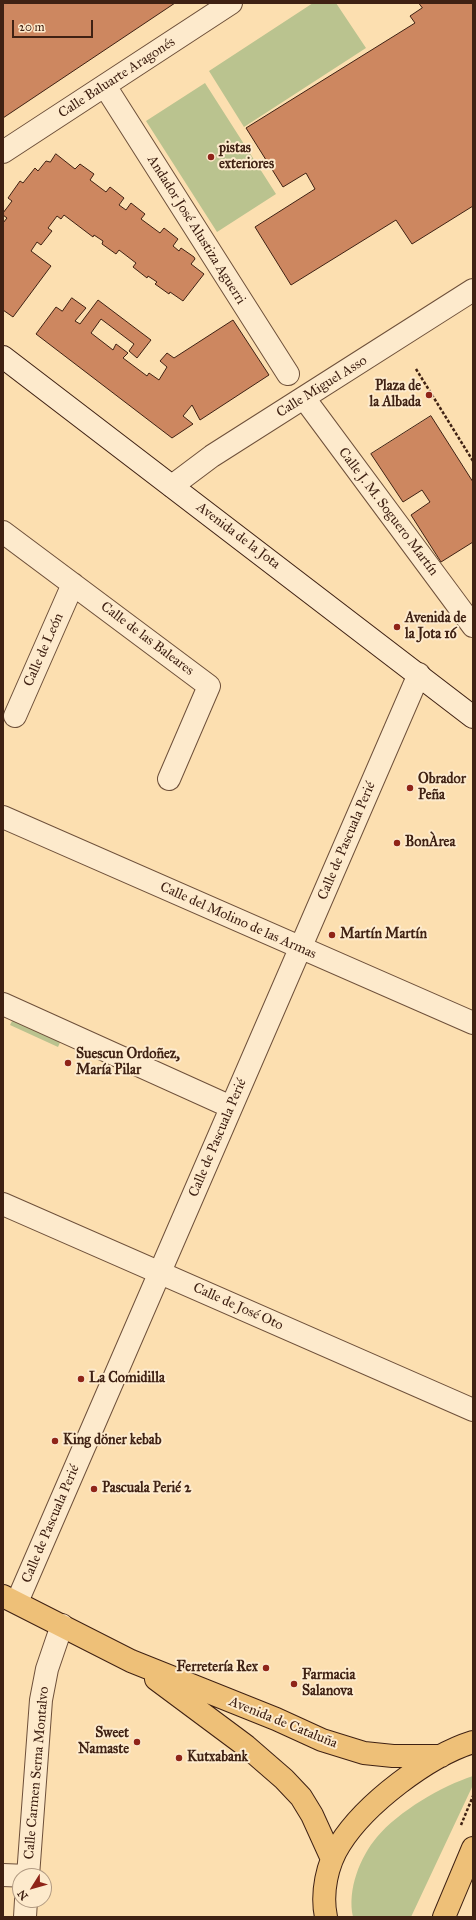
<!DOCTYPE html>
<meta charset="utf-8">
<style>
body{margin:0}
#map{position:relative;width:476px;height:1920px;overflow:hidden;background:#fcdfb0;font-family:"IM FELL Great Primer",serif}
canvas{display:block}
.frame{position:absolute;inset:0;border:4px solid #3f2113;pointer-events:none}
.north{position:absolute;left:12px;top:1868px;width:40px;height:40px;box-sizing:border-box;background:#fdeacc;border:1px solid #b19a82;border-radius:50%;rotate:233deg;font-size:11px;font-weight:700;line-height:16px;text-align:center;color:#3f2113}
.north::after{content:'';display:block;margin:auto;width:14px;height:18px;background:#8f2418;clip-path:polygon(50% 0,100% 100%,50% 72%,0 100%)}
.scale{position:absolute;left:12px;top:20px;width:81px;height:18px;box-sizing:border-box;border:2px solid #3f2113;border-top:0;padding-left:5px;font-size:12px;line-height:14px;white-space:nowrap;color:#3f2113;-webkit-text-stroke:3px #fdeacc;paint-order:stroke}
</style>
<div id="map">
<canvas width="476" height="1920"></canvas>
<div class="frame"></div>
<div class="north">N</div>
<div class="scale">20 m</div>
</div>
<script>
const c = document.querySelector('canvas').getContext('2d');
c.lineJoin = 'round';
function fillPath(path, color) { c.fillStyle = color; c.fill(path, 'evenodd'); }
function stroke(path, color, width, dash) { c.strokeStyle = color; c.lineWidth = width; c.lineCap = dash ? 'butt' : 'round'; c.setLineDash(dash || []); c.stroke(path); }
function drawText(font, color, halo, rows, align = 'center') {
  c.font = font + ' "IM FELL Great Primer",serif'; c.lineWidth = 4; c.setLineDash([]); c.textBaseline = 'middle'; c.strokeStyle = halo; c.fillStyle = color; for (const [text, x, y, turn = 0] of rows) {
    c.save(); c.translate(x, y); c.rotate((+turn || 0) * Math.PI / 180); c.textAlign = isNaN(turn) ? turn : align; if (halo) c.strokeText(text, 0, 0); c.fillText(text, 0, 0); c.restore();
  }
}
const green = new Path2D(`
 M313,3H336L366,48L244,127L209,71Z
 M205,83L276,194L217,232L146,121Z
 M14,1017L62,1038L58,1047L10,1025Z
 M473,1776V1785L411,1917H353C347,1890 360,1857 377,1837C399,1811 442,1786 473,1776Z`);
const building = new Path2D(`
 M3,3H175L3,118Z
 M419,3H473V206L412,244L396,220L291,285L255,227L315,189L306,173L283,187L246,128L415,23L410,16L422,8Z
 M56,154L75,169L80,164L94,174L90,180L106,192L110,187L124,198L119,205L126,210L131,203L145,214L141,219L160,233L164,228L178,239L173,246L179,251L181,248L194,257L195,259L191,264L204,274L183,301L170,292L169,294L155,284L157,282L148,276L147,278L133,267L136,263L119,250L116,254L102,244L103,241L94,235L93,237L64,215L61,219L57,216L48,228L52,231L41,245L37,242L31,251L51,266L13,317L3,310V223L7,218L3,215V213L12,201L8,198L20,181L23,183L35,168L38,171L46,161L50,162Z
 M72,298L86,308L75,321L80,324L98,300L151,340L137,358L129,351L134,344L101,319L91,333L113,350L116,344L128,353L123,358L147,376L149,373L159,380L167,367L160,361L167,353L174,358L233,320L269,375L200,420L192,405L183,416L193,424L172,438L36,334L56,307L62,311Z
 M431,416L473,482V542L441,562L411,515L430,502L422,490L403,502L371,454Z`);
const path = new Path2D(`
 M416,369L473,461
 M461,1825L473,1796`);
const street = new Path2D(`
 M105,86L288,374
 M3,152L231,3
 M304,398L473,626
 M172,486L212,456L473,290
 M3,532L209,686L169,779
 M15,716L73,584
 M3,817L473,1023
 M3,1004L231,1107
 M3,1204L473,1410
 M17,1602L419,674
 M3,1875L28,1876
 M28,1876L41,1700L47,1669L62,1625
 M25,1917L26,1900`);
const secondary = new Path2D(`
 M3,357L473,717`);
const primary = new Path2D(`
 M3,1596L131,1661L276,1719L322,1740L364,1753L393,1756H441
 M156,1679L246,1746L284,1779L301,1797L312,1815L332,1859
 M326,1917C321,1893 327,1864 340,1844C365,1804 428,1756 473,1742
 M444,1917L473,1848`);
const markers = [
 [211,157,4,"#8f2418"],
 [429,395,4,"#8f2418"],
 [397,627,4,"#8f2418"],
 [410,788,4,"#8f2418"],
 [397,843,4,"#8f2418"],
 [332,935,4,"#8f2418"],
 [68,1063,4,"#8f2418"],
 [81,1379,4,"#8f2418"],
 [55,1441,4,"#8f2418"],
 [94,1489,4,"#8f2418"],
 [266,1668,4,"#8f2418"],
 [294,1684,4,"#8f2418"],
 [137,1742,4,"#8f2418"],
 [179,1758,4,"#8f2418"]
];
const streetNames = [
 ["Calle Baluarte Aragonés",117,78,-33],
 ["Andador José Alustiza Aguerri",196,230,58],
 ["Calle Miguel Asso",322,387,-32],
 ["Calle J. M. Soguero Martín",388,512,53],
 ["Avenida de la Jota",238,536,37],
 ["Calle de las Baleares",147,639,37],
 ["Calle de León",44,650,-66],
 ["Calle de Pascuala Perié",347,841,-67],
 ["Calle del Molino de las Armas",238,921,24],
 ["Calle de Pascuala Perié",218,1138,-67],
 ["Calle de José Oto",238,1307,24],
 ["Calle de Pascuala Perié",51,1524,-67],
 ["Avenida de Cataluña",283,1723,22],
 ["Calle Carmen Serna Montalvo",37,1773,-85]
];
const poiNames = [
 ["pistas",219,149],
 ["exteriores",219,165],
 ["Plaza de",421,387,"right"],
 ["la Albada",421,403,"right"],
 ["Avenida de",405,619],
 ["la Jota 16",405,635],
 ["Obrador",418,780],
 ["Peña",418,796],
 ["BonÀrea",405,843],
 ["Martín Martín",340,935],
 ["Suescun Ordoñez,",76,1055],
 ["María Pilar",76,1071],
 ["La Comidilla",89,1379],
 ["King döner kebab",63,1441],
 ["Pascuala Perié 2",102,1489],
 ["Ferretería Rex",258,1668,"right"],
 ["Farmacia",302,1676],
 ["Salanova",302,1692],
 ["Sweet",129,1734,"right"],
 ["Namaste",129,1750,"right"],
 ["Kutxabank",187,1758]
];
fillPath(green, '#bac38f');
fillPath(building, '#cd8760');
stroke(building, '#3f2113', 1);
stroke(street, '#6e503a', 24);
stroke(secondary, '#3f2113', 24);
stroke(primary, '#3f2113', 24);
stroke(path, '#3f2113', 2.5, [3, 2]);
stroke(street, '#fdeacc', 22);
stroke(secondary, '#fdeacc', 22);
stroke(primary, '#eec078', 22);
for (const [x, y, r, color] of markers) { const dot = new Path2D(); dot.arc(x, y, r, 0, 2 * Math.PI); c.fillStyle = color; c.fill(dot); stroke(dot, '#fdeacc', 1.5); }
drawText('14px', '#3f2113', '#fdeacc', streetNames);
drawText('bold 14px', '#3f2113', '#fdeacc', poiNames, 'left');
</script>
